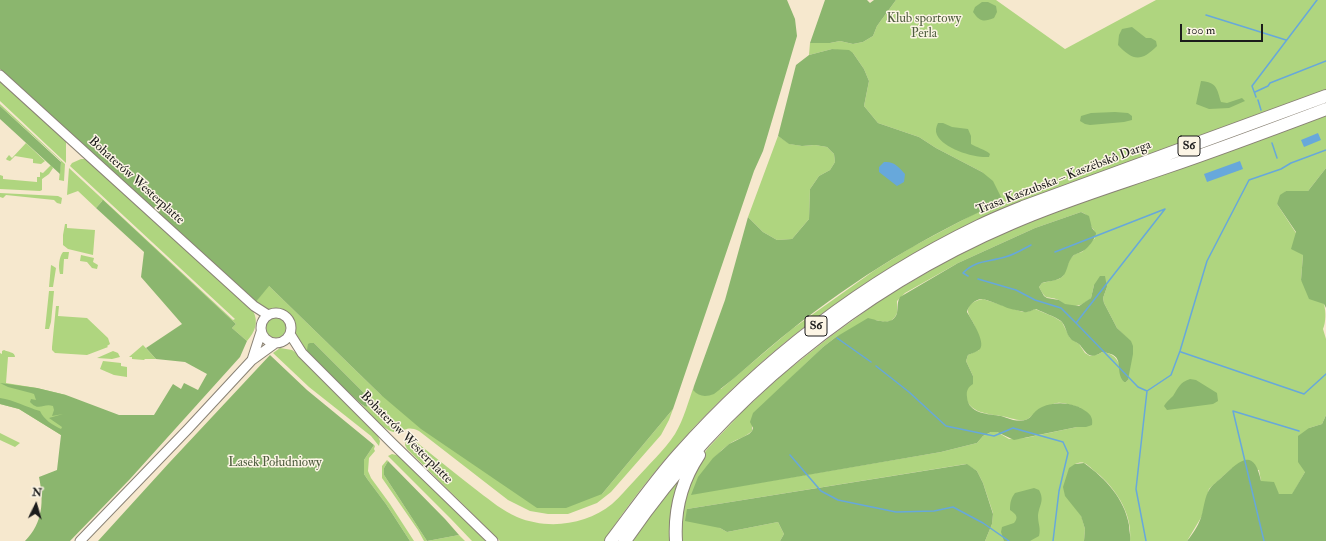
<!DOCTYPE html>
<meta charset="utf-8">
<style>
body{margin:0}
#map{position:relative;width:1326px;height:541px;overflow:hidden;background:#f6e8ce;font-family:"IM FELL Double Pica",serif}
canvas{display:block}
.north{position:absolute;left:16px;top:485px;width:40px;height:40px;-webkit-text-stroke:3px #fcf5e5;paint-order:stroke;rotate:5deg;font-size:11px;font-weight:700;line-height:16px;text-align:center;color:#1c1c1c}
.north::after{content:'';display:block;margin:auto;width:14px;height:18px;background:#1c1c1c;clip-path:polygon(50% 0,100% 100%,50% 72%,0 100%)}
.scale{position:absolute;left:1180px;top:24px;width:83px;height:18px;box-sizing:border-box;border:2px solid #1c1c1c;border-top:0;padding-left:5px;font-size:12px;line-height:14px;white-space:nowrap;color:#1c1c1c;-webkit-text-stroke:3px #fcf5e5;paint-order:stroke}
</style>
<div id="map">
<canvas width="1326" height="541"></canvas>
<div class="north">N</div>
<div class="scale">100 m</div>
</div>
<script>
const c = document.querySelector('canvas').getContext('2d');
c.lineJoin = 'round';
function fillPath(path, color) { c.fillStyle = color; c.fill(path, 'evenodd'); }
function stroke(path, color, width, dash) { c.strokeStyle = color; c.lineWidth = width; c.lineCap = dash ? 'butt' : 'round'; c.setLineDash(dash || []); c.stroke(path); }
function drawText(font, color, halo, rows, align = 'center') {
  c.font = font + ' "IM FELL Double Pica",serif'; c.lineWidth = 3; c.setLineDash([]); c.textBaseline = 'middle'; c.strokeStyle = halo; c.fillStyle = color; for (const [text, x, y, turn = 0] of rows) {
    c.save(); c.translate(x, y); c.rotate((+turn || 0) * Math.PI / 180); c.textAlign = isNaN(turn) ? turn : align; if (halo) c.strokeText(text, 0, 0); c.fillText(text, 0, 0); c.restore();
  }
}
const green = new Path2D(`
 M896,0H996L1065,49L1156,0H1326V91L1031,198C1016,204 999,210 984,217C833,288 696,402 604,541H500L407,449L405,445L406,441L409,440L415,441C436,458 457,475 479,492C491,501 503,511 517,517C548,530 586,525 612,504C620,497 627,488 635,480C648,465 664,451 675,434C684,419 688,402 694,386L693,390L721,389L792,329L875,270L912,247L974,214L1002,201L982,172L936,148L919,137L878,123L864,106L869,81L864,69L853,53L832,49L809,55L810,43H830L840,41L853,44L863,42L873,36L877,26Z
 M0,79L66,141V163L0,101Z
 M0,104L65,164L64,181L59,180L61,161L0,106Z
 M1326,116V168L1308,191H1286L1277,204L1296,233L1303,255L1301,280L1324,304C1326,312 1326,322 1323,329L1326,339V415L1322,424L1309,428L1305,472L1292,495L1279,494L1261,481L1259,470L1232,468L1209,489L1202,516L1187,541H1130C1133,513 1114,485 1092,469C1090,467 1087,464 1084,463C1082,462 1077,463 1075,464L1074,506L1081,515L1085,529L1084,541H985L992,524L993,513L983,483L977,471L966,464L687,509L727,532L778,522L784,534L780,541H679L682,500L699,460L708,448L744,410L783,374L831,336L885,297L957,255L1022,224L1059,209L1217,155ZM1081,212C1091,215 1088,224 1094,230L1095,238L1084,250L1082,252L1075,254L1070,259L1063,276L1059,279L1042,283L1039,287C1047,302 1046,295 1059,300C1061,301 1062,303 1064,304C1074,309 1083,305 1091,298L1094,285L1107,287L1103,298L1104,303L1117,328L1130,341L1128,380L1126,382H1124C1120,367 1120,354 1102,352L1099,354L1090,356L1085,353L1079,344L1070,338L1062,322L1054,317L1035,309L1027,312H1023L983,299C978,300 975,301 971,304C963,312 973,319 975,327C977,335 978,343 979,350L968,355L966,361L973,376C971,381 967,388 966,393C965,412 987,414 1001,416C1009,417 1016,421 1025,420C1029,419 1031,416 1035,413C1039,409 1051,404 1057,403C1065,402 1073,406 1081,408L1086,427H1077L1025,438L1009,439L997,432H991L983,436L977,443L941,452L692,494C702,476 711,458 728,445C735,439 745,438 752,431V425L798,371L823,347L836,337L875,320L885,322L891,321L895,317L897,313V301L905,293L958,263L1035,228Z
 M778,136L790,144L802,146L815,145L827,147L834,154L835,162L830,170L819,176L810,189L809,219L792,239L777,240L763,232L748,217Z
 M26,143L45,161L41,164L33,163V159L15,156L10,161L7,160L6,159L9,155L12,158Z
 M81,159H85L91,162L253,311C259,322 255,332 247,341L232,328L236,324L102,201L96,208L78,191L67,195L69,168L233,320L235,319L70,166L72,163Z
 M51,165L53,168L49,174L42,179V190L40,191L0,189V175L3,176V179L37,182V177H40V172L43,173Z
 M0,193L58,196L62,198L61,204L57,203L54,200L6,195L3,198L0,197Z
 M65,224H67V228L95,230L93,255L68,249L63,245V235Z
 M63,252H69L68,259H64L63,274H60C58,267 59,257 63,252Z
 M81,255L94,258L93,262L98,265L97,269L92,268L87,262L80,261Z
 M51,265L53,266L56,268L53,287H49Z
 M268,285L381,395L602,494L673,409L669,420L661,435L611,492L597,503L568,514H548L530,511L508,500L419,431C408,426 407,430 397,432C386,434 369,412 361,404L366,407L368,397L314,343H310V356C304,350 298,343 295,335C292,329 297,322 290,314C284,308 276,310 269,310C265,309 258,305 255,303Z
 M49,291H54L51,322L49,329H45Z
 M56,306H59L58,316L87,318L108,338L110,344L107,346L108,347L87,355L55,353L52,350V347Z
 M266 328a10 10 0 1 1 20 0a10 10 0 1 1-20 0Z
 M143,345L156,359H145L144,360L132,359V357H129Z
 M280,348L292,350L299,355L377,434L380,441L379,446L371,436L309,387L273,353Z
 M4,350C8,352 15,352 15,357H8L6,383L37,388L66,395L61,435L19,409L0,404V353L2,354V351Z
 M113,351L118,353L120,357L112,359L97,358Z
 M103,361L121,363V366L127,367V377L114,375L100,369Z
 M0,433L20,443L15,447L0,440Z
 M374,445L375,446L374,449L375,451L369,458L368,471L371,478L390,504L414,541H410L386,504L368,480L364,474V460Z
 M392,454L400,456L486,541H472L451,519L388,456Z
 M387,460L388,461L384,468V475L427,541L459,535L465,541H424L418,530L382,478V466Z
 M686,469L672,541H631Z`);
const forest = new Path2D(`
 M0,0H787L795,19L797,36L763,151L754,171L673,409L602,494L566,508H537L421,429L381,395L269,286L255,303L0,69Z
 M825,0H867L870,3L874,0H896L877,26L873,36L863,42L853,44L840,41L830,43H810Z
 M982,2H988L996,6L997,12L994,18C984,22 980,22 973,12L975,7Z
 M1132,27L1146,38H1151L1156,41L1157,46C1141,62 1133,61 1118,45L1119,35L1122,29Z
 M832,49L849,50L853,53L864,69L869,81L864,106L878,123L919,137L936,148L982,172L993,181L1003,201C927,235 856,278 791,330C765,350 741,374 714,394C706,397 699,397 693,390L694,386L725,300L748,217L763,232L777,240L792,239L809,219L810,189L819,176L830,170L835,162L834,154L827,147L815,145L802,146L789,144L778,136L796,65L809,55Z
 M1201,81C1217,82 1217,89 1221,102L1227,103L1242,98L1245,101L1229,108L1209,109L1196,104Z
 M0,106L61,162L60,174L0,119Z
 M1115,112L1128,113L1132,116V120L1124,122L1090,125L1085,124L1080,121L1081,116L1091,113Z
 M938,123H943L952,127L968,129L971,136V144C977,148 985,149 990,154L989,157C974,158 944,149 937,135C935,131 936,127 938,123Z
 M1326,168V308L1324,304L1309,299L1301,280L1303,255L1291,249L1296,232L1277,204L1280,195L1286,191H1308Z
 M103,200L236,324L232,328L247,341L240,357L130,479L70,541H25C43,523 44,501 39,477L57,470L61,435L19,409L0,404V398C14,400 26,407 40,411C44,420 53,425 61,429L62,427L49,418L63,414L52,416L54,410L53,406C43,403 39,412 30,402L31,399L36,400L34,394L31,393L8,387L0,383L37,388L66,395L119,415H154L173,384L181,389L184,383L198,390L207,374L185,362L156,359L146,348L182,324L141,277L144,252L96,208Z
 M1081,212L1089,216L1092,228L1096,233C1096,238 1087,250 1081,252C1078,254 1076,253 1073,256C1067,262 1068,271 1063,276C1058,281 1048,281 1042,283L1039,287L1044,296L1047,298L1059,300L1065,304L1079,306L1091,298L1094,285L1100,276H1105L1107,287L1103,298L1104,303L1117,328L1131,341L1133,346V354L1128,380L1126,382H1124C1113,370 1128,355 1102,352C1090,360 1087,354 1080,345C1077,342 1072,341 1070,338C1066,333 1066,326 1061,321C1054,316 1044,313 1036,309C1032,310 1028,313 1024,312C1018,310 1008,309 1003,306C997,304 989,300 982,299C975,299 968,306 967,312C971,319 986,342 980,349C977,352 972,353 968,355L966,361L973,376V384C968,387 966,391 967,397C968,414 989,414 1001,416C1005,417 1009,419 1013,420C1034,423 1029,413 1042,407C1056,401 1074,402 1087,412C1091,415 1093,419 1092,425L1086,427H1077L1014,440L997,432H991L983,436L977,443L941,452L691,495L698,477L713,458L729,444L749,434L752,431L753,428L750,422L753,413L823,347L836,337L868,318C877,320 893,327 897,313C898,307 897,302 900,297L958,263L1035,228Z
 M310,343H314L368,397L370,402L369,405L366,407L361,404L310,356L307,350L308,344Z
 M270,355L307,390L374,445L364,460V474L368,480L386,504L410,541H98L169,463Z
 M1190,379L1196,380L1217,393L1218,401L1213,404L1167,410L1164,406C1166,402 1170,399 1173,396C1179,387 1179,383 1190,379Z
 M1326,415V541H1187C1193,534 1200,523 1202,514C1204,506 1205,497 1209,490C1212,485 1218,481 1222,477C1240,460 1254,447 1261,481L1274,482L1279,494H1292L1305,472L1298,462V436L1309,428L1322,424Z
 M388,461L445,519L459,535L427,541L384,475V468Z
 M1084,463C1106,479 1124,498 1129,525C1129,531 1131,536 1130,541H1084L1085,529L1081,516L1065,496L1063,487L1069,468L1075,464Z
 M967,464L977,471L983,483L993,514L992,524L985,541H780L784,534L778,522L727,532L720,528L685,521L687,509Z
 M1034,488L1039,490C1045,501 1039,505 1038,516C1038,524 1041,528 1039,536L1030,541H1004L1001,532L1002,527L1014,523C1019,517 1016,514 1010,510C1010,503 1011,498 1015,493Z`);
const water = new Path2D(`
 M1318,133L1321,140L1304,147L1301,140Z
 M1240,161L1243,169L1207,182L1204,174Z
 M884,162C894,161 899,167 905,174L904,182L897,186L879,172V167Z`);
const stream = new Path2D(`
 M1206,15L1286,40
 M1255,92L1268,86L1270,83L1326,61
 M1256,97L1252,86L1317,0
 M1258,100L1261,110
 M1272,143L1277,158
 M1055,252L1165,209L1076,323L1138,387L1147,391
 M968,276L963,273C975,260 989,262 1005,257C1014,255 1023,249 1031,245
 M978,279L1016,290L1035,300L1061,308L1076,323
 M837,338L871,362
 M1181,352L1304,394L1326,374
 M876,366L909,392L946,426L994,436L1013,428L1063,442L1068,453L1059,491L1053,541
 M790,455L821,491L838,500L896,512L934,511L953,507L983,523L1009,541
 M1146,541L1136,489L1147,391L1171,375L1180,351L1207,261L1249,180L1281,169L1291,163L1326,150
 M1264,541L1233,411L1299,431`);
const secondary = new Path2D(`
 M0,75L254,306L268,315
 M261 328a15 15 0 1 1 30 0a15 15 0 1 1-30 0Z
 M290,334L302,353L392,443L493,541
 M252,360L261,332
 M80,541L188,429L252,360L274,344`);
const highway = new Path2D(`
 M611,541C633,512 654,482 678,455C762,360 865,281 979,226C993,219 1008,213 1023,207L1326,96
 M625,541C720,402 857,289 1012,223C1062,201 1115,185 1167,167C1220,149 1273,129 1326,109
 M676,541C674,509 681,482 699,455`);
const shields = [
 [1189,146,22],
 [816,326,22]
];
const shieldNames = [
 ["S6",1189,146],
 ["S6",816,326]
];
const parkNames = [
 ["Klub sportowy",924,19],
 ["Perla",924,34],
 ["Lasek Południowy",275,463]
];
const streetNames = [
 ["Trasa Kaszubska – Kaszëbskô Darga",1064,178,-21],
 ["Bohaterów Westerplatte",136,181,42],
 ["Bohaterów Westerplatte",406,438,45]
];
fillPath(green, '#afd57f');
fillPath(forest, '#8bb66e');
fillPath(water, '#67a8db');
stroke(stream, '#67a8db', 1.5);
stroke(secondary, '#898275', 11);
stroke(highway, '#898275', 14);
stroke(secondary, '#fff', 9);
stroke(highway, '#fff', 12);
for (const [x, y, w] of shields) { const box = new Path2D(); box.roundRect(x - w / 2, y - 10, w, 20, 3); c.fillStyle = '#fcf5e5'; c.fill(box); stroke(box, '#1c1c1c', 1); }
drawText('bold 12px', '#1c1c1c', null, shieldNames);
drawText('13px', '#4f5d3f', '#fcf5e5', parkNames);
drawText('13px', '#1c1c1c', '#fcf5e5', streetNames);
</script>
